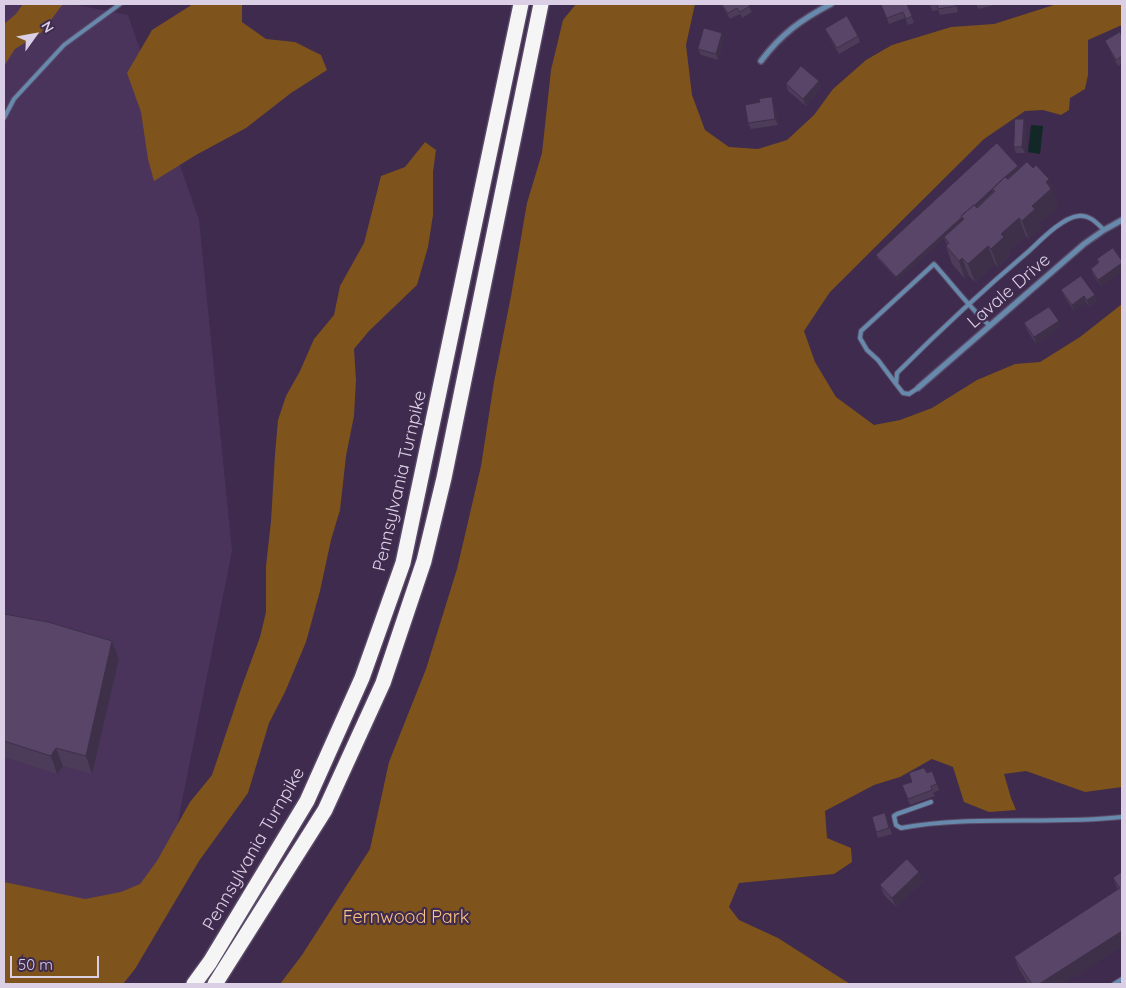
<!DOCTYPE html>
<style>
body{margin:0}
#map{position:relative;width:1126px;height:988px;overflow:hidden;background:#3e2b4d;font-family:Quicksand,sans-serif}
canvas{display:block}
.frame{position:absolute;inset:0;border:5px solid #dbcfe5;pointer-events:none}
.north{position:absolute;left:10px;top:10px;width:50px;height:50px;-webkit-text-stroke:4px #3e2b4d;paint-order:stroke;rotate:58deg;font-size:14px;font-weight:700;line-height:20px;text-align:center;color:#dbcfe5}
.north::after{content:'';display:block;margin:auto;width:18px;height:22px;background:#dbcfe5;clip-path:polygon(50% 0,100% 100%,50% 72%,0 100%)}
.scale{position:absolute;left:10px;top:956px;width:89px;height:22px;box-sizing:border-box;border:2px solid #dbcfe5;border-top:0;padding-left:6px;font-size:15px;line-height:18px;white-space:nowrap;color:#dbcfe5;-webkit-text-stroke:4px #3e2b4d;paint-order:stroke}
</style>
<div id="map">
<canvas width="1126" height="988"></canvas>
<div class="frame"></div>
<div class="north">N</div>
<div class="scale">50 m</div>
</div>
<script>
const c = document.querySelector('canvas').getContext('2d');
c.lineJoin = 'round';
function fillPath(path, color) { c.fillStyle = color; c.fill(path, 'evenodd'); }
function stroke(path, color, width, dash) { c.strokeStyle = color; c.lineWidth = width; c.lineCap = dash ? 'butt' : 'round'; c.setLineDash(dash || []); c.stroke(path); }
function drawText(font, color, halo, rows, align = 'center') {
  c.font = font + ' Quicksand,sans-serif'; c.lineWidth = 4.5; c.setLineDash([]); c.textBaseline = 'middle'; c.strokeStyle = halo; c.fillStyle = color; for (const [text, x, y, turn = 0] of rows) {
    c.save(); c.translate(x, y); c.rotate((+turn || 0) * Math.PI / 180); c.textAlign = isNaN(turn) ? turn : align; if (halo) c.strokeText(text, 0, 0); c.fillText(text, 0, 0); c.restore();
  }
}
const built = new Path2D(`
 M4,4H72L128,15L199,220L232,551L156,931L4,891Z`);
const green = new Path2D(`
 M23,4H63L41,33L15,49L4,66V24L16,14Z
 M193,4H242V22L266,39L295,42L321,55L327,70L291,93L246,128L196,155L154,181L148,159L141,112L127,73L152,30Z
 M576,4H695L686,45L692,95L705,130L729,147L758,149L787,140L814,115L833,89L866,60L892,45L951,27L994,24L1057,4H1122V25L1088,40V75L1085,89L1070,98L1069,110L1061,115L1043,110L1025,111L984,139L830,292L804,331L815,362L836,397L874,425L900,420L932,408L977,380L1015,364L1040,362L1080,337L1122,304V787L1085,792L1026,771L1004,774L1011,798L1016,810L989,812L964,802L953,767L932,759L900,777L874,785L825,811L827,838L851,848L852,862L834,874L739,883L729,907L739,920L778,938L850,984H280L302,955L370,849L389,762L426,669L457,569L481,466L494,382L511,296L527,203L542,153L551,70L563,20Z
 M425,142L436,150L433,172V215L428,247L417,285L369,331L354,349L356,380L354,416L346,456L340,510L331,540L320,591L306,642L285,692L269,723L248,793L199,861L135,969L123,984H4V882L85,899L121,892L140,884L157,861L190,802L212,775L242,686L260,637L266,612V566L271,521L275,454L278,420L286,396L300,371L314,339L334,315L340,286L364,243L381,176L405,167Z`);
const water = new Path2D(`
 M1031,125L1043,126L1040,154L1028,152Z`);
const lane = new Path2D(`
 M4,118L14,99L64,45L120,4
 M896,384L878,360L867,350L860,338L861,331L934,264C953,285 969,307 990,326
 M918,388L909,394L903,393L896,384L897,373C940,330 983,290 1029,251C1041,240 1062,218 1078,216C1089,214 1097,223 1104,230
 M931,802L897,814L894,816L896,825L901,828C972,815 1049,825 1122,817
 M1114,984L1122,979`);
const street = new Path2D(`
 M761,61C781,34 802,19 831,4
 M918,388L1084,244L1104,230L1122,220`);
const highway = new Path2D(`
 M194,984L210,962L307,801L362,678L403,563L521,4
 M215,984L325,810L383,683L424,561L444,478L541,4`);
const wall = new Path2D(`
 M721,4H748L752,12L742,18L740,14L730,19Z
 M881,4H907L914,23L908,25L905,18L889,24Z
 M929,4H956L958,12L940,15L938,10L932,11Z
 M976,4H998L978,9Z
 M825,29L858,36L860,42L839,54L828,35Z
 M722,33L724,39L718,60L701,55L698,49Z
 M1122,36V64L1118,66L1108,47L1105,41Z
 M819,81L821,87L806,106L788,91L786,84Z
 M772,97L774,104L778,125L751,129L748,123L760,102Z
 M1024,119L1026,126L1025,153H1016L1014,147Z
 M1018,166L1019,169L1056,197L1055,198L1058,207L1040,223L1042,227L1029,239L1026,236L1009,251L1010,255L998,267L995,264L975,282L969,276L965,279L952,264L946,246L947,245L944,238L898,280L877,258L876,255Z
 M1097,259L1122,261V271L1101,286L1093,275L1091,269L1098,263Z
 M1081,276L1097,301L1089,307L1086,302L1074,311L1064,296L1061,290Z
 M1024,323L1061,327L1036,344L1027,330Z
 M4,614L119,659L92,774L63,766L57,774L4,757Z
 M932,771L939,790L933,793L935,796L910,805L902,785L912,782L927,773Z
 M885,813L892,834L878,838L876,832Z
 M1122,872V946L1063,984H1028L1019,969L1014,957L1118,890L1113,878Z
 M923,881L896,907L884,895L880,885Z`);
const shadedWall = new Path2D(`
 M722,33L724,39L718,60L716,54Z
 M819,81L821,87L806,106L803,99Z
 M772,97L774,104L778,125L775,119Z
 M1024,119L1026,126L1025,153L1022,147Z
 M1018,166L1019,169L994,191L992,189Z
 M1049,179L1056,197L1055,198L1058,207L1040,223L1042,227L1029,239L1022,221L1032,206L1046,182Z
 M992,189L993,192L964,219L962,217Z
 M962,217L963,220L898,280L896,277Z
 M1019,218L1026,236L1009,251L1010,255L998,267L991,249L1001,234Z
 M988,246L995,264L975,282L968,264Z
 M962,258L969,276L965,279L959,261Z
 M1122,263V271L1101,286L1098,280Z
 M1095,295L1097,301L1089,307L1087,300Z
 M1084,296L1086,302L1074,311L1072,305Z
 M1059,321L1061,327L1036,344L1034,337Z
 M112,641L119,659L92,774L86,756Z
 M56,748L63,766L57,774L51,756Z
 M919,872L923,881L896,907L892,898Z
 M1122,931V946L1063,984H1039Z`);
const building = new Path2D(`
 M722,4H748L750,6L740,12L737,8L728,13Z
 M881,4H907L912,16L906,19L903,12L887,18Z
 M929,4H955L956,6L938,9L937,4L930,5Z
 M847,16L858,36L837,48L825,29Z
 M704,28L722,33L716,54L698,49Z
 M1120,32L1122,36V56L1116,60L1105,41Z
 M801,66L819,81L803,99L786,84Z
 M772,97L775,119L748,123L745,105L760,102L759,99Z
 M1015,119H1024L1022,147H1014Z
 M997,143L1018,166L1005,177L975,205H974L961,216L962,217L896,277L876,255Z
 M1027,162L1033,168L1036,165L1049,179L1046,182L1051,189L1032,206L1035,209L1022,221L1019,218L1001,234L1004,237L991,249L988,246L968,264L962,258L959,261L946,246L949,243L944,237L964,219L961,216L974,205L977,208L995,191L992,189L1005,177L1008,179Z
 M1113,248L1122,261V263L1098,280L1091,269L1099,262L1097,259Z
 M1081,276L1095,295L1087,300L1084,296L1072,305L1061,290Z
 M1049,307L1059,321L1034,337L1024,323Z
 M4,614L48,622L112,641L86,756L56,748L51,756L4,741Z
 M924,768L927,773L932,771L937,784L931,786L932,790L908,799L902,785L912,782L909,773Z
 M885,813L889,828L876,832L872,817Z
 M907,859L919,872L892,898L880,885Z
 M1122,872V931L1039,984H1032L1014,957L1120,888L1113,878Z`);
const streetNames = [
 ["Lavale Drive",1009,291,-41],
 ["Pennsylvania Turnpike",400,481,-77],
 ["Pennsylvania Turnpike",254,849,-60]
];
const parkNames = [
 ["Fernwood Park",406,918]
];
fillPath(built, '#4a345c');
fillPath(green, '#7e531c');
fillPath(water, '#112826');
stroke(lane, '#5a4968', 6);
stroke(street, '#5a4968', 8);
stroke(highway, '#5a4968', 18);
stroke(lane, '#6689ac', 4);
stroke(street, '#6689ac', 5);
stroke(highway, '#f5f5f5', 15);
fillPath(wall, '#4c3b59');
fillPath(shadedWall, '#3e3049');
fillPath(building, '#584568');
stroke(building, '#3e3049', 1);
drawText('18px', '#dbcfe5', '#3e2b4d', streetNames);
drawText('18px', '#fbc280', '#3e2b4d', parkNames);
</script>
